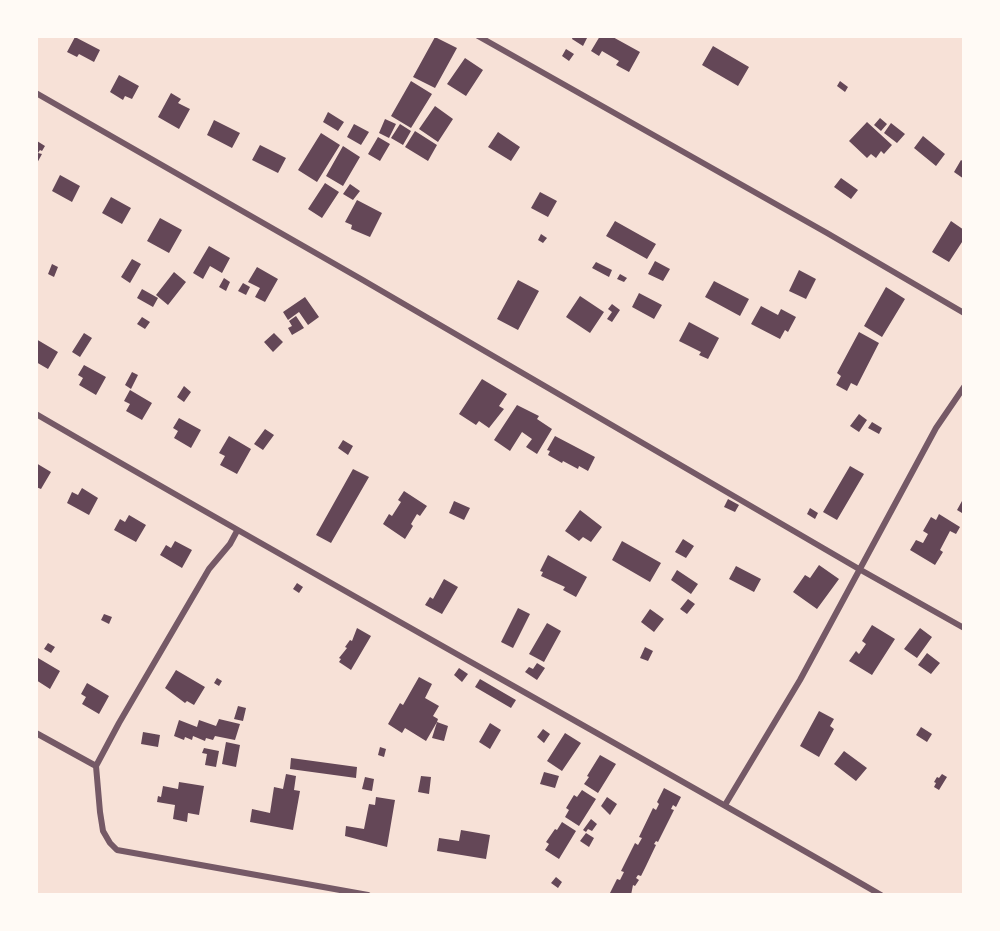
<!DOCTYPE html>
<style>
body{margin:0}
#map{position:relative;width:1000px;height:931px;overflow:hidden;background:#f7e1d7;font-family:"Exo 2",sans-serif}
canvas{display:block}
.frame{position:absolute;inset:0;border:38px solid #fffaf5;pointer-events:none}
</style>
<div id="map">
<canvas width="1000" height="931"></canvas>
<div class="frame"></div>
</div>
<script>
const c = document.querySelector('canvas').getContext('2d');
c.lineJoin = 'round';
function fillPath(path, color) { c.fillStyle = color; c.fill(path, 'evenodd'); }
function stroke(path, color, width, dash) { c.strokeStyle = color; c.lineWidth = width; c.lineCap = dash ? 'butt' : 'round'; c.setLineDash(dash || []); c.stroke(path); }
const building = new Path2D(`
 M573,36H588L583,46L572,39Z
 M600,36H611L640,52L629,72L616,65L619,61L602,51L599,56L591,51Z
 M75,37L100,50L94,62L79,54L77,57L67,52Z
 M435,37L457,48L435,88L413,77Z
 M713,46L749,67L738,86L702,65Z
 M566,49L574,54L569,61L562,56Z
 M465,58L483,70L466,96L447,84Z
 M119,75L139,86L132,99L125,96L123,100L110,92Z
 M411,81L432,94L411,128L391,116Z
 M840,81L848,87L845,92L837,86Z
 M171,93L181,99L178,103L190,109L179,129L158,117Z
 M435,106L453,119L438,142L419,129Z
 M328,112L344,122L338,131L323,122Z
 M880,118L887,124L881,131L874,125Z
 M385,119L396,124L389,138L379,133Z
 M214,120L240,133L232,148L207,135Z
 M867,122L892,145L884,154L881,151L876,158L871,154L867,158L849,141Z
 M891,123L905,134L897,143L884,133Z
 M354,124L369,132L361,145L347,137Z
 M400,124L411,131L403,145L391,138Z
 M415,131L437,145L428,161L405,147Z
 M498,132L520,147L511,161L488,147Z
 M321,133L340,145L317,182L298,170Z
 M923,136L945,154L936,166L914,148Z
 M378,137L390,144L380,161L368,154Z
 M37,141L45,146L42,151L40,150L38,153L42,154L36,165Z
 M260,145L286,158L278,173L252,160Z
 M343,146L360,157L343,186L326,176Z
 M961,160L964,162V179L954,172Z
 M60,175L80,186L72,202L52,191Z
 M841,178L858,190L851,199L834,187Z
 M325,183L339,192L322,218L308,209Z
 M350,184L360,191L353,200L343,194Z
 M540,192L557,201L548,217L531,208Z
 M111,197L131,208L122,224L102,213Z
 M357,200L382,213L370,237L351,229L352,225L345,222Z
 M160,218L182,230L169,253L147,241Z
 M615,221L656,244L647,259L606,236Z
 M951,221L964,230V239L949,262L932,252Z
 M541,234L547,238L543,243L538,240Z
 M209,246L230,258L222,273L210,266L203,279L193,273Z
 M132,259L141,264L130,283L121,277Z
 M655,261L670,269L663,281L648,274Z
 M596,262L612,270L609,277L592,268Z
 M52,264L58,267L54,277L48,274Z
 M257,267L278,279L265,302L255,297L260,288L248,282Z
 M799,270L816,279L806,299L789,291Z
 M174,272L186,282L168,305L156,295Z
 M620,274L627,278L624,282L617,279Z
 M224,278L230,282L226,291L219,287Z
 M518,280L539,291L518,330L497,319Z
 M714,281L749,299L740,316L705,297Z
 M243,283L250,287L246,295L238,291Z
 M886,287L905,299L882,337L864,326Z
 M142,289L158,298L153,307L137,298Z
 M639,293L662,305L654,319L632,307Z
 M580,296L604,312L590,333L566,317Z
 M305,297L319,317L308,325L299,312L288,320L283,312Z
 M612,304L620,310L612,322L607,319L612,312L608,309Z
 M761,306L778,315L781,309L796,317L788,332L785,330L780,339L751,324Z
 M296,316L304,328L292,335L288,328L292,326L289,321Z
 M142,317L150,322L145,329L137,324Z
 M689,322L719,338L708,359L699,355L701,352L679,341Z
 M859,332L879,343L857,386L851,383L847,391L836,385L841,376L837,373Z
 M84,333L92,338L80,357L72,352Z
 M274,333L283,342L273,352L264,342Z
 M36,339L58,352L48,369L36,362Z
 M84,365L106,377L96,395L79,385L83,378L78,375Z
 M132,372L138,375L131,389L125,385Z
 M482,379L507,394L499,406L504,409L489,428L479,421L476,425L459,414Z
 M184,386L191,392L184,402L177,397Z
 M130,390L152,403L142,420L126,411L130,404L124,401Z
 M517,405L539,416L537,419L552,429L537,454L526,447L532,439L522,432L510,451L494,440Z
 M859,414L867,420L859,432L850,426Z
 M179,418L201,430L191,448L174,438L178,431L173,428Z
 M872,422L882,428L879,434L868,428Z
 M265,429L274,435L263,450L254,444Z
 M229,436L251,449L237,474L220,465L225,456L219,453Z
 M555,436L595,457L588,471L579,466L578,469L563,461L562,463L548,455L550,451L547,450Z
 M343,440L353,446L348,455L338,448Z
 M36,463L51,472L41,489L36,487Z
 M850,466L864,474L837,520L823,512Z
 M353,469L369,477L331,543L316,535Z
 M82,488L98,498L89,515L67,503L72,492L78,495Z
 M404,491L427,506L420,516L417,514L411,524L413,526L405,539L383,524L389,514L392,516L401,502L398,500Z
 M728,499L739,505L735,512L724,507Z
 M454,501L470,508L464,520L449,513Z
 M962,501L964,502V509L962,513L957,510Z
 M810,508L818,513L815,519L807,514Z
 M580,510L602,527L591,542L583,537L579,541L565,531Z
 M939,514L960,527L956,534L950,531L940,550L943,552L935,565L910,550L916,540L923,543L928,534L923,531L931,517L936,520Z
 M129,515L146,525L136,542L114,530L120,519L125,522Z
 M683,539L694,546L686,558L675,552Z
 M175,541L192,550L182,568L160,555L166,545L171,548Z
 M622,541L661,563L650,582L612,560Z
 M548,555L587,577L576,597L563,590L565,587L541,576L543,572L540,571Z
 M819,565L839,579L817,609L793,592L805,575L810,578Z
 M736,566L761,579L754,592L729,579Z
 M677,570L698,584L691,594L671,580Z
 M444,579L458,587L442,614L425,605L430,597L433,599Z
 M297,583L303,587L299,593L293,589Z
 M688,599L695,604L687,614L680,609Z
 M518,608L530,614L513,648L501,642Z
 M650,609L664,619L654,632L641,622Z
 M104,614L112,617L109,624L101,620Z
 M547,623L561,631L544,662L529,654Z
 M872,625L895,639L872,675L849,661L856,651L859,654L866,644L862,641Z
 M357,628L371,636L351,670L339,662L341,659L339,658L347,648L345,647L350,640L352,641Z
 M920,628L932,637L917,658L904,649Z
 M48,643L55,647L51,653L44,649Z
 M645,647L653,651L648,661L640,658Z
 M927,653L940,663L931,674L918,665Z
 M38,658L60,671L50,689L36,680L38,672L36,662Z
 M537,663L545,668L537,680L525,672L529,667L533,669Z
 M459,668L468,674L462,682L454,675Z
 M176,670L205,687L194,705L187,701L185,703L165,688Z
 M419,677L432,684L425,698L439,706L433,716L438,719L437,722L448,726L444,741L432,738L437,722L426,741L405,728L402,733L388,724L400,703L403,705Z
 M217,678L222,681L219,686L214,683Z
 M480,679L516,700L511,708L475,687Z
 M87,683L109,696L99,714L82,704L86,697L81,694Z
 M238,706L246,708L243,721L234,719Z
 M819,711L834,719L830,726L834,729L819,757L800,746Z
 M219,719L240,724L235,740L215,736L213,740L206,738L205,741L193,736L192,740L185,737L184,740L174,736L179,720L197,727L199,720L216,726Z
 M490,723L501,730L490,749L479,742Z
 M921,727L932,734L927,742L916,735Z
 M543,729L550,734L544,743L537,737Z
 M143,732L160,735L158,747L141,744Z
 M565,733L581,743L562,771L547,761Z
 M226,742L240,745L236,767L222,764Z
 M380,747L386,749L384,757L378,755Z
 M204,748L219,751L216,767L205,765L207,754L202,753Z
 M844,751L867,768L856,781L834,764Z
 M600,755L616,764L598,793L584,784L589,777L587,776Z
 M291,758L357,767L356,778L290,769Z
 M544,772L559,776L555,788L540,784Z
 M286,774L296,776L294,790L300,791L293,830L250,822L252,809L270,813L274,787L283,789Z
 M942,774L947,777L939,790L934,787L936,783L934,782L937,777L939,778Z
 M421,776L431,777L429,794L418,792Z
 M365,777L374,779L372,791L362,789Z
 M179,782L204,786L199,815L188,813L187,822L173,819L175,805L157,802L158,796L161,797L163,786L178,789Z
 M664,788L681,797L676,807L673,805L671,809L674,810L658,842L656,841L654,844L656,845L646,866L641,876L638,875L636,878L639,880L635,886L633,885L631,895H609L617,879L620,880L624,872L621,871L635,843L638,845L642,838L639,837L653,808L656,810L659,804L657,802Z
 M582,790L596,799L579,826L565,817L569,810L566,808L574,795L577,797Z
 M376,797L395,800L387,847L345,836L346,826L364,829L369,804L375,805Z
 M607,797L617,804L610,815L601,806Z
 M591,819L597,824L592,831L588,829L586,832L583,830Z
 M562,822L576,831L559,859L545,850L549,844L546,842L555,829L557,830Z
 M461,830L490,835L486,859L437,851L439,838L459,841Z
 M586,833L594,838L589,847L580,841Z
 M556,877L562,882L558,888L551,883Z`);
const minor = new Path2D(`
 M478,36L827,233L964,313
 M36,93L361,279L859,569L964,628
 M36,414C316,577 600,733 881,895
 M237,531L230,544L209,569L119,723L96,766L100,812L103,831L110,843L117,850L368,895
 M36,733L96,766
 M725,805L800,680L936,428L964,387`);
fillPath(building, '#644757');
stroke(minor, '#755966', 6);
</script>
